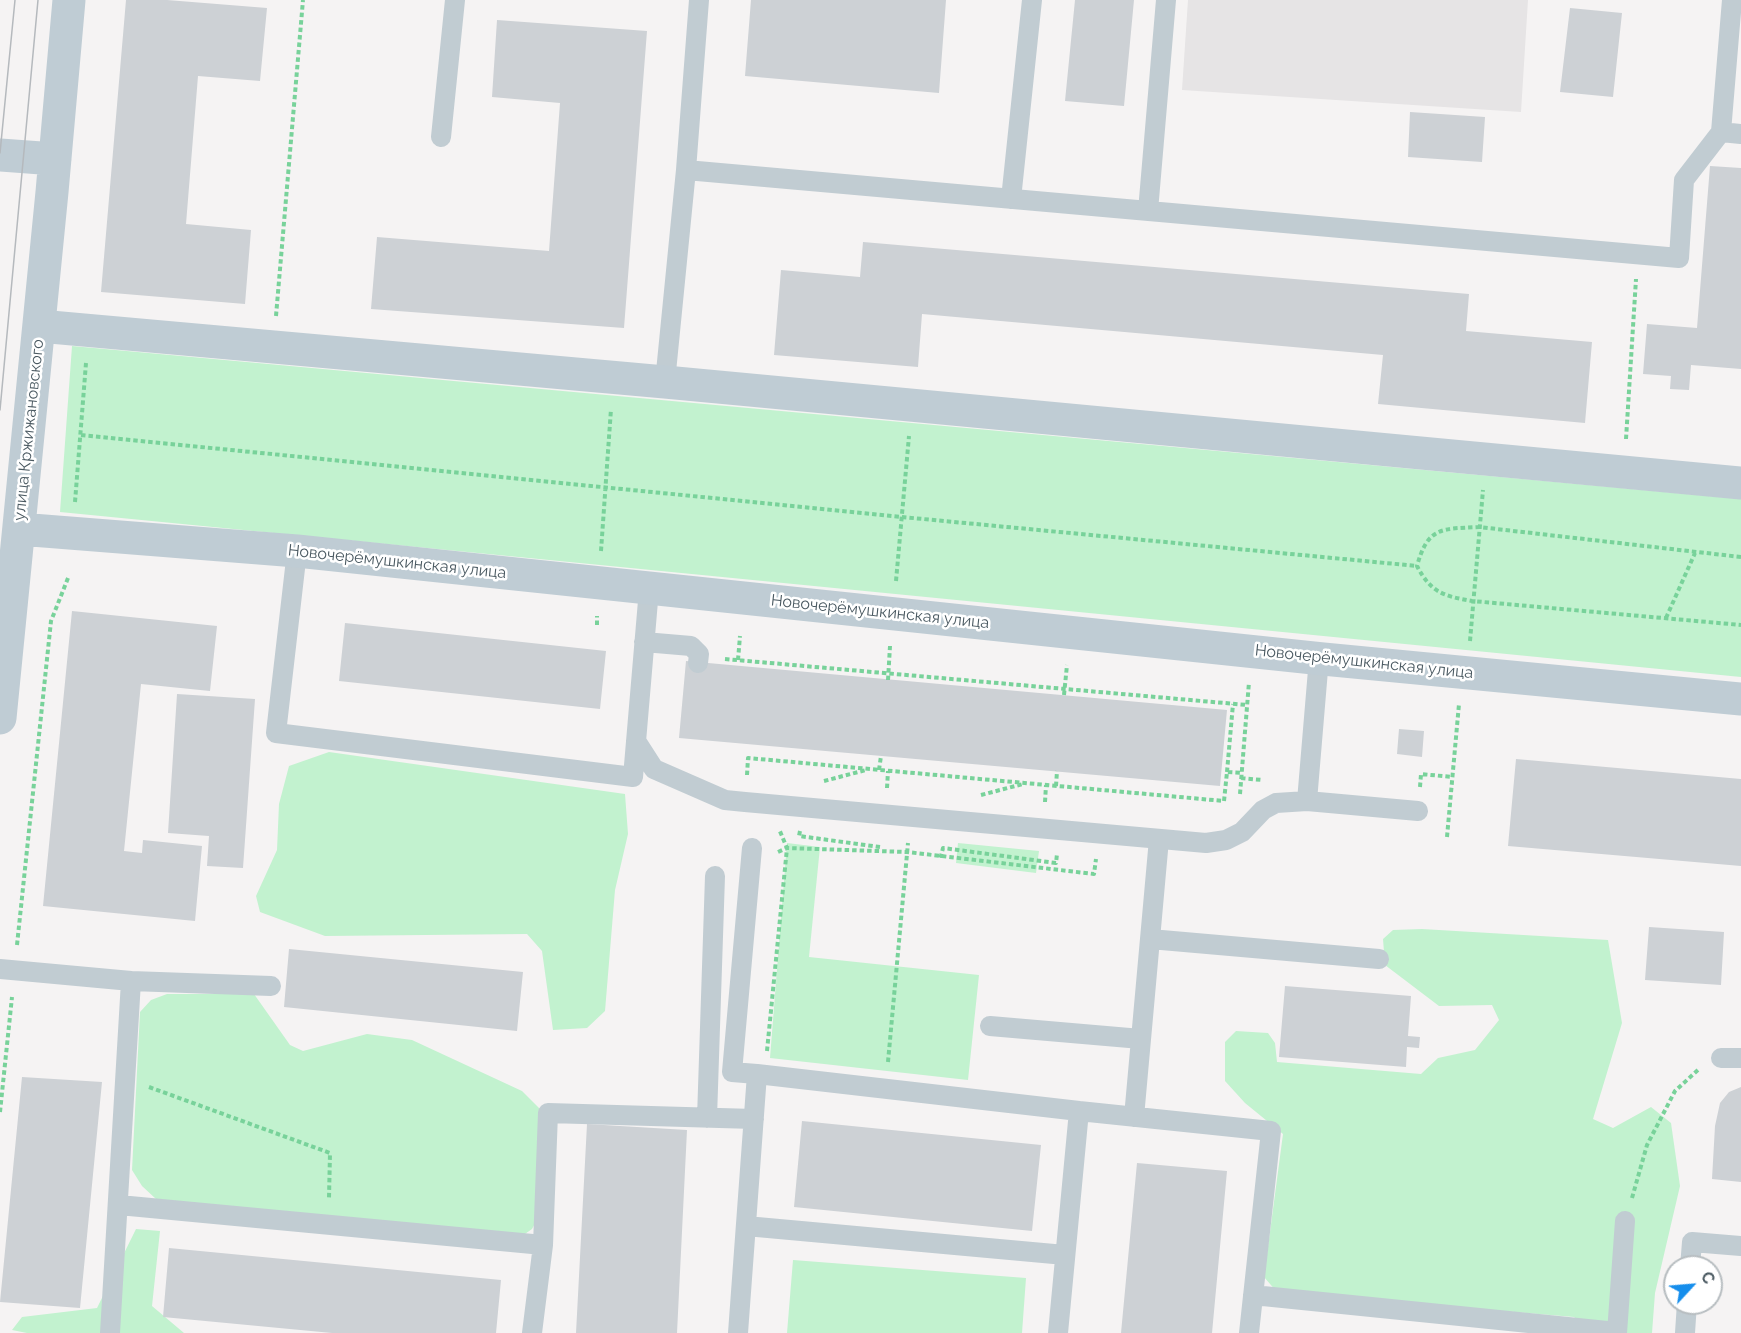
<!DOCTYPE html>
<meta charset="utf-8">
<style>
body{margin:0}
#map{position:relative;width:1741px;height:1333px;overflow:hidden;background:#f5f3f3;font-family:Raleway,sans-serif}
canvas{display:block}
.north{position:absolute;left:1663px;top:1255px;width:60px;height:60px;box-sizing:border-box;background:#fff;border:2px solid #b7bdc0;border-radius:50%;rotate:64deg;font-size:16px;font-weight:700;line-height:24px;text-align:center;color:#4a5961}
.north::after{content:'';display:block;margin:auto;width:21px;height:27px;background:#168eec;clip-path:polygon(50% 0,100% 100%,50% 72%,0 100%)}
</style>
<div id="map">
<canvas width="1741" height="1333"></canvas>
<div class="north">С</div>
</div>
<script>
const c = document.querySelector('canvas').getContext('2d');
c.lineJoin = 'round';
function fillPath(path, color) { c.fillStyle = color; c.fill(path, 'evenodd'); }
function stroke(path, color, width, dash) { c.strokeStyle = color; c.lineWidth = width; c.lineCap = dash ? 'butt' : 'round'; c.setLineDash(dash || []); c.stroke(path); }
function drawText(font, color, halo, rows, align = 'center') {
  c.font = font + ' Raleway,sans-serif'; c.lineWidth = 5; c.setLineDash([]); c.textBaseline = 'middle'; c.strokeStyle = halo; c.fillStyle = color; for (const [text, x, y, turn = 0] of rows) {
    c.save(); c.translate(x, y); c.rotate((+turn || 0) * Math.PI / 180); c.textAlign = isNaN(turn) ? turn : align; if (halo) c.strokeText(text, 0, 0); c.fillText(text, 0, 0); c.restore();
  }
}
const education = new Path2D(`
 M1188,0H1528L1521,112L1182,90Z`);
const green = new Path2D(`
 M72,346L1741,499V677L60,512Z
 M329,752L625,794L628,834L615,890L605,1011L587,1028L553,1030L542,951L527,934L325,936L260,912L256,896L277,850L279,804L289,766Z
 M787,843L820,847L809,957L979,975L968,1080L770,1058Z
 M958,843L1039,851L1036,873L956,863Z
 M1422,929L1608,940L1622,1023L1593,1119L1613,1128L1651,1107L1671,1123L1680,1186L1655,1293L1652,1333H1581V1324L1574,1317L1277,1292L1264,1277L1283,1134L1245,1103L1225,1081V1042L1236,1031L1268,1033L1275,1043L1277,1062L1421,1074L1438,1058L1475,1050L1499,1020L1492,1005L1439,1006L1385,965L1383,939L1393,930Z
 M167,994H254L290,1045L303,1051L367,1034L412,1040L522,1091L540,1109L537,1220L532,1229L522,1236L156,1199L142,1186L132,1170L140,1012L151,1000Z
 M136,1229L160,1231L152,1306L184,1333H27L12,1330L22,1317L97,1308Z
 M793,1260L1026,1278L1022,1333H787Z`);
const building = new Path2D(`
 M126,0H167L267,8L260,81L198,76L186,224L251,230L245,304L101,292Z
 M751,0H946L939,93L745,76Z
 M1075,0H1134L1124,106L1065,101Z
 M1570,8L1622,13L1613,97L1560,92Z
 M497,20L647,31L624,328L371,309L377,237L549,251L560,103L492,97Z
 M1410,112L1485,117L1482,162L1408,157Z
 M1710,166L1741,168V369L1691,365L1689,390L1670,389L1671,376L1643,374L1647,324L1697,328Z
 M863,242L1469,294L1466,331L1592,342L1585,423L1378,404L1383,355L922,314L918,367L774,355L781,270L860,277Z
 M72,611L217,626L210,691L141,684L124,851L142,853L143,840L202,846L195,921L43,906Z
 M345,623L606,651L600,709L339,681Z
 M686,661L1227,710L1220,786L679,738Z
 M177,694L255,699L243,868L207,866L209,836L168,833Z
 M1399,729L1424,731L1422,757L1397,754Z
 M1516,759L1741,779V866L1508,846Z
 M1649,927L1724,932L1721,985L1645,980Z
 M289,949L523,972L517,1031L284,1007Z
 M1285,986L1411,996L1408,1036L1420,1037L1419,1048L1407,1047L1406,1067L1279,1057Z
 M22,1077L102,1082L80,1308L0,1302Z
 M1741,1087V1182L1712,1179L1715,1126L1720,1103L1729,1092Z
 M802,1121L1041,1145L1032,1231L794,1207Z
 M587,1124L687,1130L677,1333H576Z
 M1137,1163L1227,1171L1212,1333H1121Z
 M169,1248L501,1280L496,1333H332L163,1317Z`);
const path = new Path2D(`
 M276,316L303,0
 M81,435L902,517L1417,566
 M1626,439L1636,279
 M75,502L86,363
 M601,551L611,409
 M1741,557L1479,527C1442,529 1428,526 1417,566C1431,593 1444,596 1472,601L1741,625
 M896,581L909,436
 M1666,618L1695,553
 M597,625V616
 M1470,641L1483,490
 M725,659L1247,705
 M738,660L740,636
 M888,680L890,646
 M1064,695L1067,665
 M879,770L881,756
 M1227,772L1233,704
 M747,775L748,758L1224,801L1227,772L1242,773
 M1241,778L1262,780
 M824,781L866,770
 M1056,786L1057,771
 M1420,787L1421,774L1452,777
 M887,788L888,771
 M1240,794L1249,682
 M981,795L1023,784
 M1045,802L1046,785
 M800,831L799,836L880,847
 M1447,837L1459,704
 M778,852L787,848L907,852L1094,874L1096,859
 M939,855L941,856L943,848L1056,863L1057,854
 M17,945L51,621L68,578
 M767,1051L787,848L779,829
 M888,1062L908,843
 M149,1087L330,1153L329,1198
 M0,1112L12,997
 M1632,1198L1647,1145L1675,1091L1699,1069`);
const lane = new Path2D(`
 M1732,0L1721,132L1741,134
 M441,137L455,0
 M686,170L1679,258L1684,180L1721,132
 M1011,199L1032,0
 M1148,211L1166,0
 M665,382L686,170L699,0
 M297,551L276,733L633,777L649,589
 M644,642L691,646L699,654L698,663
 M1319,658L1307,801L1418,811
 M636,741L654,769L725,800L745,802L1206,843L1226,840L1242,832L1263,810L1276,803L1307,801
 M752,848L732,1072L757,1074
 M1150,939L1379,959
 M0,969L131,981L110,1333
 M131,981L271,986
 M990,1026L1141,1039
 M1721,1058H1741
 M1079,1111L1271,1131L1249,1333
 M1134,1117L1159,839
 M707,1118L715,876
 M119,1205L543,1245L532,1333
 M746,1226L1065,1255
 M543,1245L548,1113L754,1119
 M1690,1267L1692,1242L1741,1246
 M1253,1295L1617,1332
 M738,1333L757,1074L1079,1111L1058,1333
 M1617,1333L1625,1221
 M1685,1333L1687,1303`);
const secondary = new Path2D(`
 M0,155L55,159
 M39,326L665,382L1741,483
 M19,529L297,551L1323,659L1741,699
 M0,718L52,192L69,0`);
const tram = new Path2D(`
 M0,153L15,0
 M0,410L38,0`);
const streetNames = [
 ["улица Кржижановского",29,430,-84],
 ["Новочерёмушкинская улица",397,562,6],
 ["Новочерёмушкинская улица",880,612,6],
 ["Новочерёмушкинская улица",1364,662,6]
];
fillPath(education, '#e6e4e5');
fillPath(green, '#c2f2cf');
fillPath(building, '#cdd1d5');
stroke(path, '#78d29a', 4, [4.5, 3]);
stroke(lane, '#c1ccd2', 20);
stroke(secondary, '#bfccd4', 33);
stroke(tram, '#b5b9bd', 1.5);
drawText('16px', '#4a5961', '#fff', streetNames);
</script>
